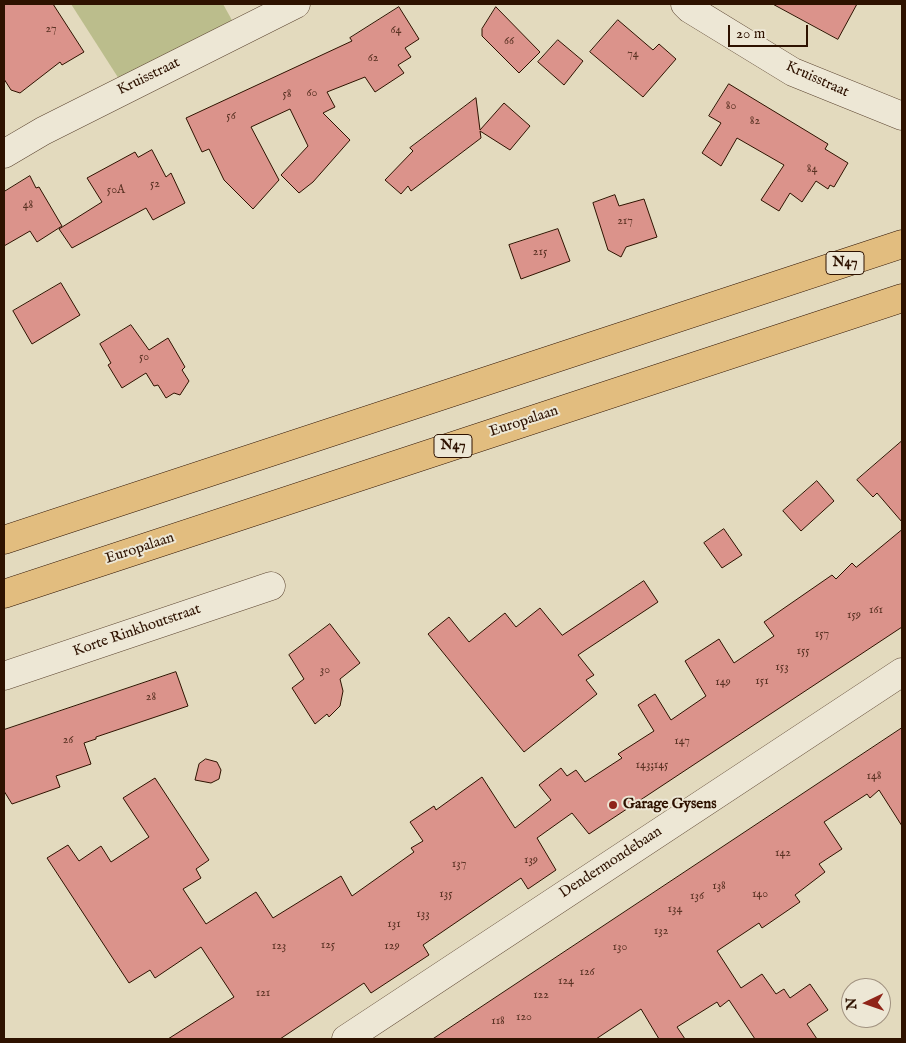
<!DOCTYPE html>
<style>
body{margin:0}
#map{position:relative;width:906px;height:1043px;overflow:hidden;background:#e3dabe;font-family:"IM FELL English",serif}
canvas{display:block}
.frame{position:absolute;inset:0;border:5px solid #2e1200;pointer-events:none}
.north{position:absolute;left:841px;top:978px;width:50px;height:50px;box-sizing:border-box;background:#ede7d5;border:1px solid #a19280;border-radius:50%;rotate:267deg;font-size:14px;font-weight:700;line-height:20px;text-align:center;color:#2e1200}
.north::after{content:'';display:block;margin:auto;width:18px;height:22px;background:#8f2418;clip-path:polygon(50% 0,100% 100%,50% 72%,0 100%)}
.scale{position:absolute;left:728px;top:25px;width:80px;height:22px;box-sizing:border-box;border:2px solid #2e1200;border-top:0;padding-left:6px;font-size:15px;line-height:18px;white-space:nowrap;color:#2e1200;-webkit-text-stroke:4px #ede7d5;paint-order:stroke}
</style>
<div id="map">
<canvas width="906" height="1043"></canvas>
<div class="frame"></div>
<div class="north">N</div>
<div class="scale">20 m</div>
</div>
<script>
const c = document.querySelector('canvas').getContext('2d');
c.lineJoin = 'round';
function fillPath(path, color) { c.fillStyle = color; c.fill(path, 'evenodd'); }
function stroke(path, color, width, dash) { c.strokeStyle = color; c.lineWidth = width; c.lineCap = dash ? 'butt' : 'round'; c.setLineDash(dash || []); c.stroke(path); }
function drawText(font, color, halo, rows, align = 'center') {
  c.font = font + ' "IM FELL English",serif'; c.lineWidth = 4; c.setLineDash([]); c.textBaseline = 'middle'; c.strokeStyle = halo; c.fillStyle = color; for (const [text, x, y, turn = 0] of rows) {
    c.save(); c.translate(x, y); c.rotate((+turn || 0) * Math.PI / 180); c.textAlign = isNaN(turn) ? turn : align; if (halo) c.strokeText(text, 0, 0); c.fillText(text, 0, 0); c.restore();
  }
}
const green = new Path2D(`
 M71,4H223L233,22L119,79Z`);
const building = new Path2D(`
 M4,4H53L84,52L62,65L60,62L20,93L11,90L4,79Z
 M773,4H857L838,39Z
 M399,7L419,39L405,48L411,57L398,65L404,73L375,92L365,77L327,92L335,107L323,113L350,140L313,182L299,193L281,175L308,146L290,109L251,127L279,180L253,209L224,180L209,149L202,152L186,118L352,41L350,38Z
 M496,7L540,52L519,73L482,36V29Z
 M618,20L653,50L659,44L676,59L643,97L590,52Z
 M558,40L583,61L564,85L538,62Z
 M729,84L828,144L825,149L848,163L834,187L830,185L828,189L816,181L802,202L790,193L779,211L761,200L784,165L737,138L721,166L702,153L721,123L709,116Z
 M476,98L480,130L504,103L530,126L510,150L480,131L481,138L411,191L408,186L401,194L385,180L413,151L410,148Z
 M152,150L166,177L171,173L185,203L153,220L146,208L72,248L59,229L102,202L87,178L135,152L138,157Z
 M30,176L36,188L39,187L62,226L37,242L30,231L4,246V192Z
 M615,195L619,206L644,199L657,237L626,247L621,257L608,250L593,203Z
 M558,229L570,261L521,279L509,245Z
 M61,283L80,315L32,344L13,311Z
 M131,325L149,350L168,338L185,367L182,370L189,381L180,395L174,393L166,398L158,385L154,386L146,373L122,388L108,365L111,363L100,344Z
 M902,441V522L877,493L873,497L857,480Z
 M817,481L834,501L801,531L783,511Z
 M724,529L742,555L722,568L704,543Z
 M902,530V627L589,834L572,813L537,838L556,870L528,889L521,878L423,945L429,955L371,993L364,983L280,1039H168L234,997L201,947L155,978L150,970L129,983L47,858L68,845L79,861L101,846L111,862L149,837L123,798L155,778L209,860L196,869L201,878L183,889L206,924L256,892L273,918L341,876L352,896L414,852L411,848L423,841L410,822L434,806L436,810L482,777L515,828L551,800L539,785L561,768L567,776L576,770L585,782L622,758L618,754L654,731L638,705L655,694L671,720L706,696L685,661L719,639L734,663L774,636L764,622L832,575L836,579L852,563L856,567Z
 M644,581L658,602L578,655L594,675L586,680L597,694L524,752L428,634L449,617L469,642L505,613L516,627L540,608L562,635Z
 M330,624L360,663L340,679L343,691L340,706L329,717L327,714L315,724L292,688L304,679L289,655Z
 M176,672L188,706L96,737V739L84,743L91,764L56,776L60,787L12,804L4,791V730Z
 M902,728V826L879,790L870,798L867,794L824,822L842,849L819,864L825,872L795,895L800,902L762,928L759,923L717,951L741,988L762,974L776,994L784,989L790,998L810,984L828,1010L807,1024L817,1039H755L729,1000L720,1007L717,1002L677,1027L685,1039H659L641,1009L596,1039H433Z
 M206,759L217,762L221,770L219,779L211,783L195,780L199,764Z`);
const minor = new Path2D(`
 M685,4L690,9L793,72L902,116
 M4,154L43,131L296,4
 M4,676L271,586`);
const tertiary = new Path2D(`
 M346,1039L902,672`);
const trunk = new Path2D(`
 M4,540L902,244
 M4,594L902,298`);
const markers = [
 [613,805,5,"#8f2418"]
];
const numberNames = [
 ["27",51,30],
 ["64",396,31],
 ["66",509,42],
 ["74",633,55],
 ["62",373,59],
 ["60",312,94],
 ["58",287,95],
 ["80",731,107],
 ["56",231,117],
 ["82",755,122],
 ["84",812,170],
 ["52",155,185],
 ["50A",116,191],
 ["48",28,206],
 ["217",625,222],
 ["215",540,253],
 ["50",144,358],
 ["161",876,611],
 ["159",854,616],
 ["157",822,635],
 ["155",803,652],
 ["153",782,668],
 ["30",325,671],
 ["151",762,682],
 ["149",723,683],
 ["28",151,698],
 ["26",68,741],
 ["147",682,742],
 ["143;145",652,766],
 ["148",874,777],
 ["142",783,854],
 ["139",531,861],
 ["137",459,865],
 ["138",719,887],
 ["135",446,895],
 ["140",760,895],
 ["136",697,897],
 ["134",675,910],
 ["133",423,915],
 ["131",394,925],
 ["132",661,932],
 ["125",328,946],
 ["123",279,947],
 ["129",392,947],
 ["130",620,948],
 ["126",587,973],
 ["124",566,982],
 ["121",263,994],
 ["122",541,996],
 ["120",524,1018],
 ["118",498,1022]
];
const shields = [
 [845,263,38],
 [453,446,38]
];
const shieldNames = [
 ["N47",845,263],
 ["N47",453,446]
];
const streetNames = [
 ["Kruisstraat",149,77,-26],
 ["Kruisstraat",817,80,24],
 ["Europalaan",524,422,-18],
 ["Europalaan",140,549,-18],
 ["Korte Rinkhoutstraat",137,631,-19],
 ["Dendermondebaan",611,863,-33]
];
const poiNames = [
 ["Garage Gysens",623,805]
];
fillPath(green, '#bbbd8c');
fillPath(building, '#db938b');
stroke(building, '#2e1200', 1);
stroke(minor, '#5b4430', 29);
stroke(tertiary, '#5b4430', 29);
stroke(trunk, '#2e1200', 29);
stroke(minor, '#ede7d5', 28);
stroke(tertiary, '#ede7d5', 28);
stroke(trunk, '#e2bd7f', 28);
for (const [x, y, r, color] of markers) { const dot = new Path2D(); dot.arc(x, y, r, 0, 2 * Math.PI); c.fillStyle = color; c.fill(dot); stroke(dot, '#ede7d5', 2); }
drawText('12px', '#593223', null, numberNames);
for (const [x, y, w] of shields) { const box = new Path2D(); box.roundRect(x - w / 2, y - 11.5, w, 23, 4); c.fillStyle = '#ede7d5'; c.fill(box); stroke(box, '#2e1200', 1); }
drawText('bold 14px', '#2e1200', null, shieldNames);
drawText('15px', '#2e1200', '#ede7d5', streetNames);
drawText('bold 15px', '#2e1200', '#ede7d5', poiNames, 'left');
</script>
